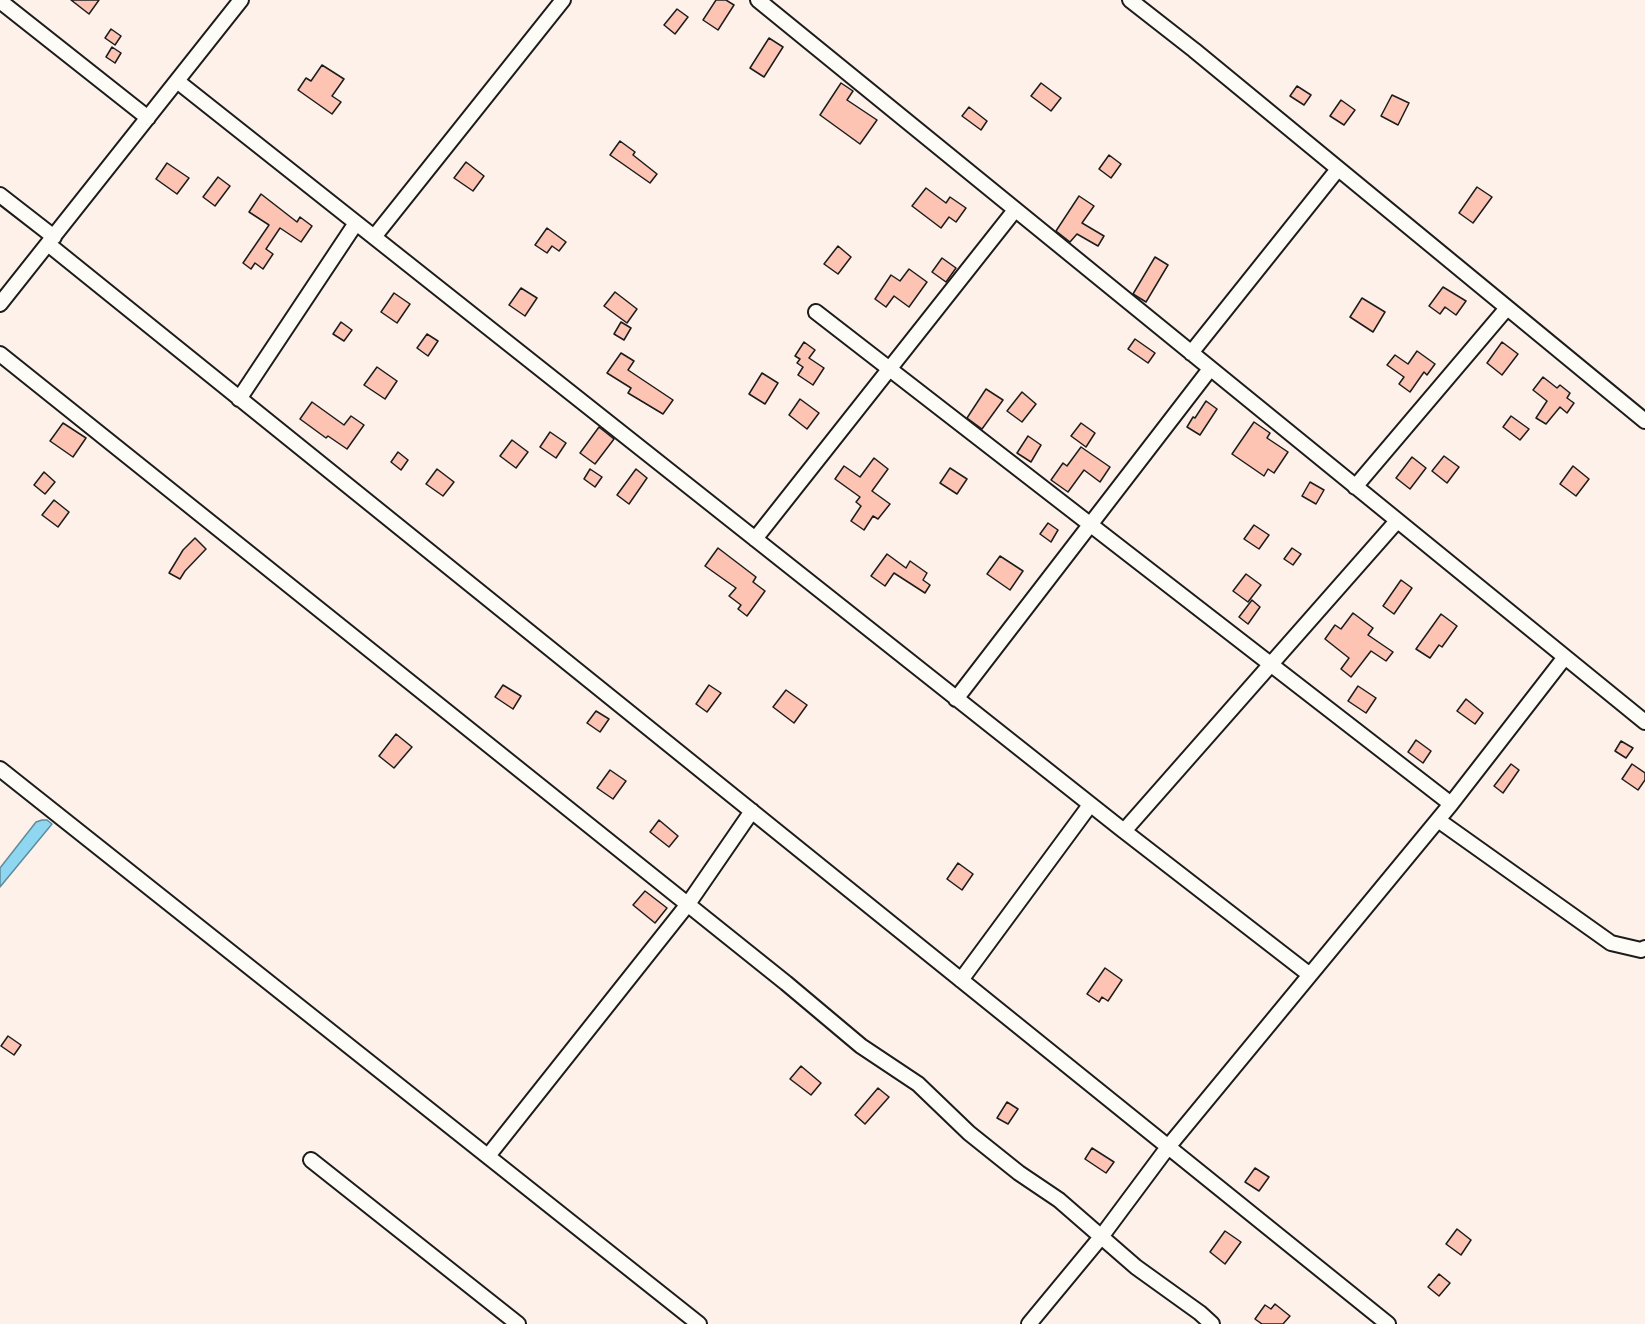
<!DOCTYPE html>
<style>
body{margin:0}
canvas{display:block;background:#fdf1ea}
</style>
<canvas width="1645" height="1324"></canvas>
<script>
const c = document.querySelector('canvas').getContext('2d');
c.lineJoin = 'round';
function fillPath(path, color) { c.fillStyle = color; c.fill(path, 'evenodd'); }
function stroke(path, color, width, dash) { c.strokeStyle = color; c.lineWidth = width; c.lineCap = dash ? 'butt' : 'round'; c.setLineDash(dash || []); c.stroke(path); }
const water = new Path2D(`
 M42,820H47L52,824L0,887V868L36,822Z`);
const building = new Path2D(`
 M71,0H99L89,14Z
 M716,0H726L734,5L718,30L703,20Z
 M677,9L688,17L675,34L664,25Z
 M111,29L121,36L115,45L105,38Z
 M769,38L783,47L764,77L750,68Z
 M112,47L121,53L115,63L106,57Z
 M322,65L344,79L332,96L341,102L332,114L298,90L306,78L311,81Z
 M841,83L853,91L847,100L877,120L860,144L820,115Z
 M1041,83L1061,98L1051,111L1031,96Z
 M1297,86L1311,95L1304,105L1290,96Z
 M1392,95L1409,103L1398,125L1381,116Z
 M1341,100L1355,110L1344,125L1330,116Z
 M969,107L987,121L981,130L962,116Z
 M620,141L635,152L633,155L657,174L650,183L610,155Z
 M1109,155L1121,164L1111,178L1099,169Z
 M466,162L484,176L473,191L454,178Z
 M167,163L189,178L177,194L156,179Z
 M218,177L230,186L215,206L203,197Z
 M1477,187L1492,197L1473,223L1459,213Z
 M926,188L946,203L950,197L966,208L956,222L949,217L941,228L912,206Z
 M261,194L297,222L300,217L312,226L301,242L280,228L266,249L273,254L263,269L255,263L251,269L243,263L269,225L249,212Z
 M1079,196L1094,206L1082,223L1104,236L1098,246L1077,234L1070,242L1056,231Z
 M547,228L566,242L559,251L552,246L547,253L535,245Z
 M838,246L851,257L838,274L824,264Z
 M1155,257L1168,265L1146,302L1133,294Z
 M942,258L956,268L946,282L932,272Z
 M909,269L927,282L909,307L894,296L886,307L875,299L891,275L900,281Z
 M1443,287L1466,301L1456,315L1445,307L1440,314L1429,306Z
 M521,288L537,298L525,316L509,305Z
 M615,292L637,309L627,323L604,306Z
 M394,293L410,304L397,323L381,312Z
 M1362,298L1385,312L1373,332L1350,317Z
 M341,322L352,330L344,341L333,334Z
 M621,322L631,328L624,340L614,334Z
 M427,334L438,341L428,356L417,348Z
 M1135,339L1155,353L1148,363L1128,349Z
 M804,342L815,350L809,358L824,368L813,385L798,375L803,367L797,363L800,359L795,356Z
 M1502,342L1518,354L1502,375L1487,363Z
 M1417,351L1435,364L1427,375L1424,372L1410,392L1399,384L1404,377L1387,365L1395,355L1408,364Z
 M621,353L634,361L628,370L673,400L663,414L628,393L631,388L607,373Z
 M377,367L397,381L385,399L364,385Z
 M762,373L778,383L765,404L749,394Z
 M1543,377L1557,388L1560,385L1570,393L1567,398L1574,403L1567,413L1560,407L1546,424L1536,418L1547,401L1533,390Z
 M986,389L1003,400L982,429L967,418Z
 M1022,392L1036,404L1022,422L1007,411Z
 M800,399L819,413L807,429L789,415Z
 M1206,401L1217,409L1200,435L1187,427L1193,417L1195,418Z
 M312,402L344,425L351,416L364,425L347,449L328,436L326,438L300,419Z
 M1511,416L1529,429L1520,440L1503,427Z
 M1254,422L1270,433L1267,438L1288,452L1274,473L1268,469L1264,476L1232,454Z
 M63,423L86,438L73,457L50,441Z
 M1081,423L1095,433L1086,447L1071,436Z
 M599,427L614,439L595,464L580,453Z
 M550,432L566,443L556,458L540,447Z
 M1028,436L1041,445L1031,462L1017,453Z
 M512,440L528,452L516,468L500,456Z
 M1081,447L1110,467L1100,482L1084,470L1068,492L1051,480L1063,463L1067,466Z
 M398,452L408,460L401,470L391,462Z
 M1444,456L1459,467L1447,483L1432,471Z
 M1412,457L1426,468L1410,489L1396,478Z
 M874,458L888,469L872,491L890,504L878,519L873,516L864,530L851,521L861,506L856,502L860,497L835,479L844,466L860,477Z
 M1573,466L1589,479L1576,496L1560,484Z
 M950,468L967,479L957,494L940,483Z
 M437,469L454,482L443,496L426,484Z
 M590,469L602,477L595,487L584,479Z
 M636,469L647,478L629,504L617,495Z
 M44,472L55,482L45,494L34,485Z
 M1310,482L1324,490L1316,504L1302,496Z
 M54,500L69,512L58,527L42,515Z
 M1048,523L1058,530L1051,542L1040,534Z
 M1254,525L1269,535L1259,549L1244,539Z
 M195,538L206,549L185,571L180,579L169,573L183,550Z
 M718,548L756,577L753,582L765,591L747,616L738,609L741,605L729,596L736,588L705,566Z
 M1292,548L1301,554L1293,565L1284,559Z
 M887,554L906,568L910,561L927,573L923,580L930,585L925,593L894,573L885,586L871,576Z
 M1000,556L1023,571L1010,590L987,574Z
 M1246,574L1261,585L1248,602L1233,591Z
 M1401,580L1412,588L1394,614L1383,606Z
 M1252,600L1260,607L1248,624L1239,617Z
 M1353,613L1373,628L1368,635L1393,652L1386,661L1371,651L1351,677L1341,669L1349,658L1325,639L1335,625L1341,629Z
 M1441,614L1457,626L1442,647L1439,645L1430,658L1416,649Z
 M503,685L521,696L513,709L495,697Z
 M709,685L721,693L707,712L696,704Z
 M1358,686L1376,698L1366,713L1348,701Z
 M786,690L807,705L794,723L773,707Z
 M1466,699L1483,713L1475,724L1457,711Z
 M596,711L609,719L600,732L587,723Z
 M396,734L412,747L394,768L379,756Z
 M1416,740L1431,751L1423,763L1408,752Z
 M1621,741L1633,748L1626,758L1615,751Z
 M1511,764L1519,770L1503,793L1494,786Z
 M1632,764L1645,773V780L1638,790L1622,779Z
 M610,770L626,781L613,799L597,788Z
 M659,820L678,836L669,847L650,832Z
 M958,863L973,874L962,890L947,879Z
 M645,891L667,908L655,923L633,905Z
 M1105,968L1122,980L1108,1001L1102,997L1099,1002L1087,994Z
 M8,1036L21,1045L14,1055L1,1046Z
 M801,1066L821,1083L811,1095L790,1079Z
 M878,1088L889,1097L865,1124L855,1115Z
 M1007,1102L1018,1109L1008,1124L997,1118Z
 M1092,1148L1114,1162L1106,1173L1085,1159Z
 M1255,1168L1269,1177L1259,1191L1245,1182Z
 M1457,1229L1471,1240L1461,1255L1446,1244Z
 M1225,1231L1241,1242L1225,1264L1210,1252Z
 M1439,1274L1450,1283L1439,1296L1428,1287Z
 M1275,1304L1290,1316L1283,1324H1262L1255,1319L1265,1305L1271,1309Z`);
const street = new Path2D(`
 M758,0L1645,722
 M1130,0L1194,50L1645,421
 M0,1L148,118
 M177,81L1124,831L1397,521
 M0,195L54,237
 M374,237L563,0
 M48,244L1388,1324
 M0,304L241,0
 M816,312L1451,804
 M1191,353L1338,169
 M0,354L786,983L861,1046L918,1084L969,1133L1019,1173L1059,1200L1136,1267L1200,1313L1212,1324
 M239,399L356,223
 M1355,487L1507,308
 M755,539L1015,210
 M956,699L1210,369
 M0,769L699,1324
 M1438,820L1611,943L1641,950L1645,948
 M1124,831L1310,975
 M961,980L1090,805
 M488,1156L688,904L752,811
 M311,1160L518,1324
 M1029,1324L1101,1237L1168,1147L1451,804L1565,657`);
fillPath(water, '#8fd6f1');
stroke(water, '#618c9c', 1.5);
fillPath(building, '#fdc4b4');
stroke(building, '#1c1c1c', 1.5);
stroke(street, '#1c1c1c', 18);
stroke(street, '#fdfcf7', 14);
</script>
